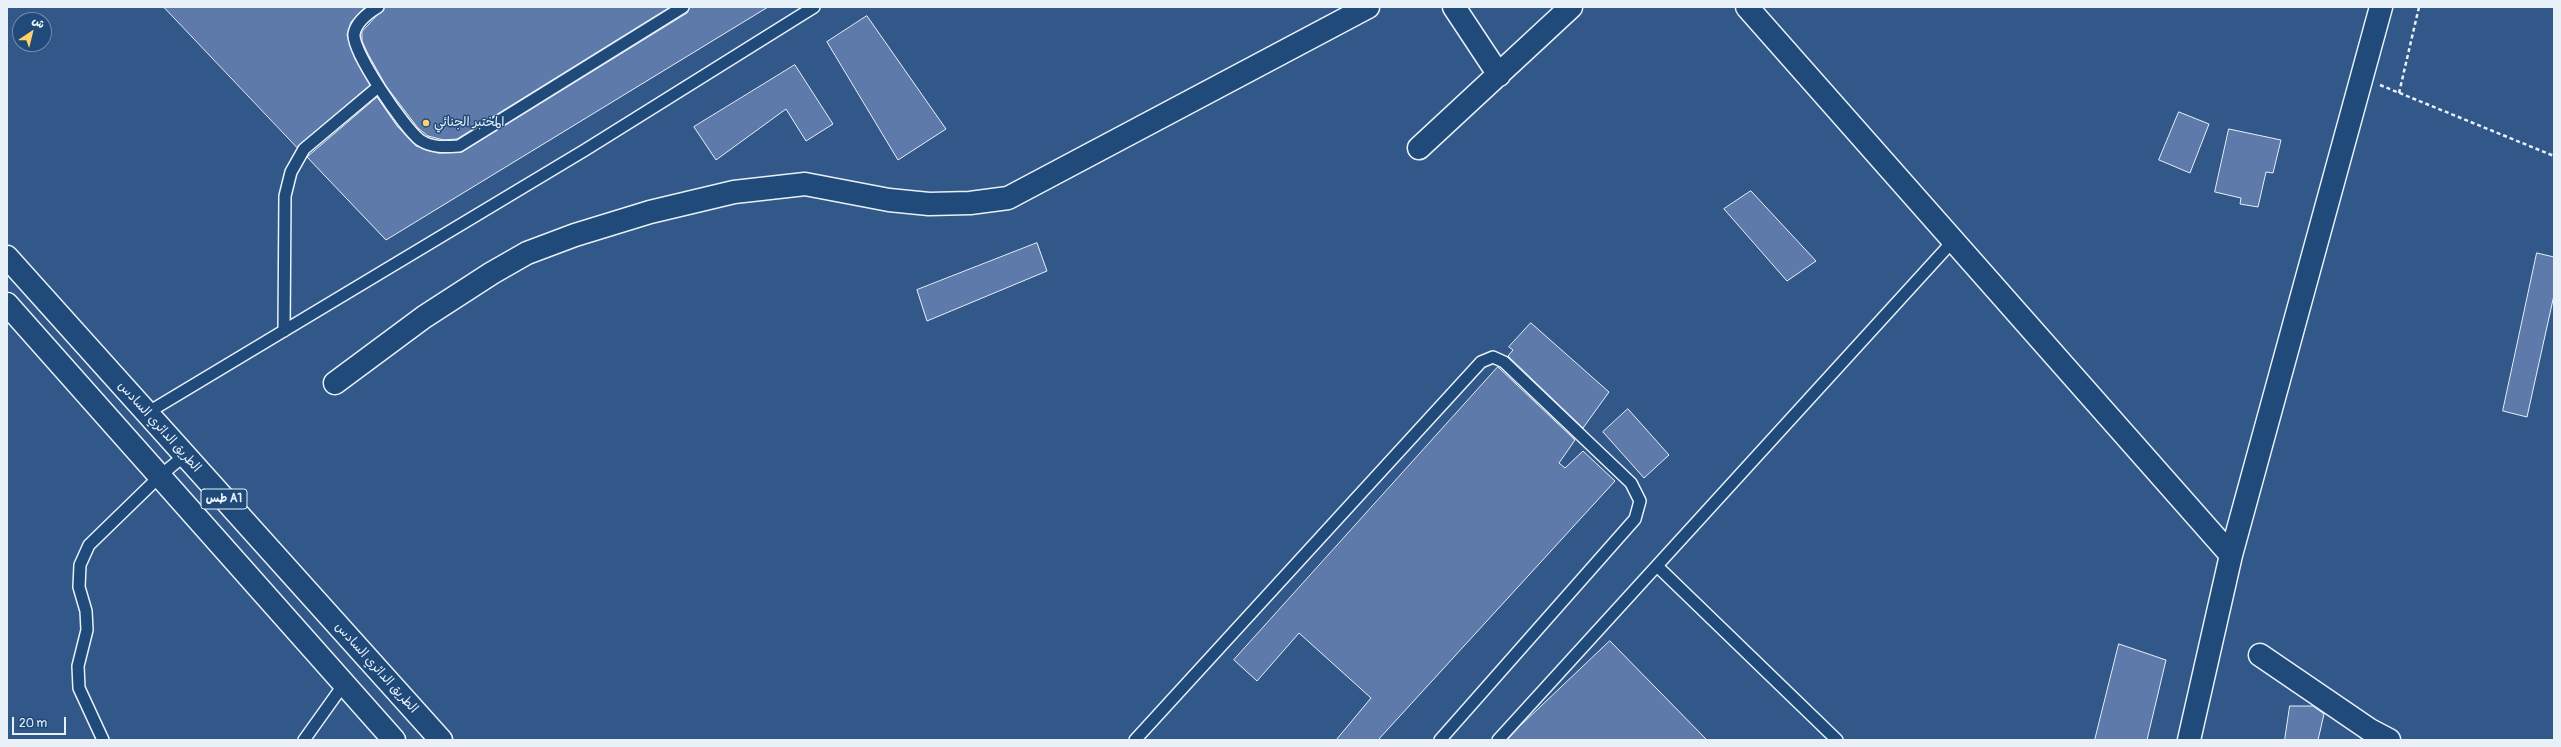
<!DOCTYPE html>
<meta charset="utf-8">
<style>
body{margin:0}
#map{position:relative;width:2561px;height:747px;overflow:hidden;background:#315888;font-family:Pangolin,"Playpen Sans Arabic",sans-serif}
canvas{display:block}
.frame{position:absolute;inset:0;border:8px solid #e8f1f8;pointer-events:none}
.north{position:absolute;left:12px;top:12px;width:40px;height:40px;box-sizing:border-box;background:#1f4a7a;border:1px solid #6f8dac;border-radius:50%;rotate:35deg;font-size:11px;font-weight:700;line-height:16px;text-align:center;color:#e8f1f8}
.north::after{content:'';display:block;margin:auto;width:14px;height:18px;background:#ffd166;clip-path:polygon(50% 0,100% 100%,50% 72%,0 100%)}
.scale{position:absolute;left:12px;top:717px;width:54px;height:18px;box-sizing:border-box;border:2px solid #e8f1f8;border-top:0;padding-left:5px;font-size:12px;line-height:14px;white-space:nowrap;color:#e8f1f8;-webkit-text-stroke:3px #1f4a7a;paint-order:stroke}
</style>
<div id="map">
<canvas width="2561" height="747"></canvas>
<div class="frame"></div>
<div class="north">ش</div>
<div class="scale">20 m</div>
</div>
<script>
const c = document.querySelector('canvas').getContext('2d');
c.lineJoin = 'round';
function fillPath(path, color) { c.fillStyle = color; c.fill(path, 'evenodd'); }
function stroke(path, color, width, dash) { c.strokeStyle = color; c.lineWidth = width; c.lineCap = dash ? 'butt' : 'round'; c.setLineDash(dash || []); c.stroke(path); }
function drawText(font, color, halo, rows, align = 'center') {
  c.font = font + ' Pangolin,"Playpen Sans Arabic",sans-serif'; c.lineWidth = 3; c.setLineDash([]); c.textBaseline = 'middle'; c.strokeStyle = halo; c.fillStyle = color; for (const [text, x, y, turn = 0] of rows) {
    c.save(); c.translate(x, y); c.rotate((+turn || 0) * Math.PI / 180); c.textAlign = isNaN(turn) ? turn : align; if (halo) c.strokeText(text, 0, 0); c.fillText(text, 0, 0); c.restore();
  }
}
const building = new Path2D(`
 M164,7H365L351,22L347,35L355,59L370,85L297,147Z
 M385,7H670L457,139L444,140L428,136L418,128L386,86L368,54L362,41V32Z
 M690,7H768L386,240L307,157L377,97L397,126L416,146L438,153L462,152L687,13Z
 M867,16L946,129L898,160L827,42Z
 M795,65L833,124L806,141L786,109L716,160L694,127Z
 M2179,112L2209,124L2190,173L2159,160Z
 M2229,129L2281,140L2273,173L2266,172L2258,207L2240,204L2241,198L2215,192Z
 M1751,191L1816,261L1787,281L1724,209Z
 M1037,243L1047,271L927,321L917,290Z
 M2537,253L2554,257V295L2527,417L2503,411Z
 M1531,323L1609,392L1583,428L1508,356L1513,350L1509,347Z
 M1498,367L1575,440L1559,463L1565,468L1583,451L1615,481L1378,740H1336L1371,698L1299,633L1257,681L1234,660Z
 M1628,409L1669,455L1644,478L1603,432Z
 M1610,641L1707,740H1507L1520,726Z
 M2119,644L2166,660L2147,740H2095Z
 M2290,706H2313L2324,714L2318,740H2285Z`);
const path = new Path2D(`
 M2380,85L2554,156
 M2399,93L2419,7`);
const service = new Path2D(`
 M378,7C368,13 356,22 354,34C352,52 405,129 420,140C432,148 445,147 459,146L683,7
 M284,331L285,196L291,172L304,149L378,87
 M147,413L585,150L814,7
 M1657,566L1837,740
 M103,740L79,688L78,666L87,630L86,611L79,587L80,565L89,545L160,476L185,455
 M304,740L344,684
 M1135,740L1481,362L1493,357L1504,362L1631,483L1640,501L1635,519L1440,740
 M1498,740L1953,241`);
const minor = new Path2D(`
 M1454,7L1499,75
 M1747,7L2231,555
 M1419,148L1571,7
 M335,383L424,317L492,273L527,253L575,235L650,212L734,192L805,184L889,200L929,204L970,203L1008,198L1368,7
 M2260,655L2370,730L2389,740
 M2189,740L2231,555L2381,7`);
const trunk = new Path2D(`
 M7,257L441,740
 M7,304L394,740`);
const markers = [
 [426,123,4,"#ffd166"]
];
const shields = [
 [224,499,46]
];
const shieldNames = [
 ["طس A1",224,499]
];
const poiNames = [
 ["المختبر الجنائي",434,123]
];
const streetNames = [
 ["الطريق الدائري السادس",159,427,48],
 ["الطريق الدائري السادس",376,668,48]
];
fillPath(building, '#5e7aaa');
stroke(building, '#e8f1f8', 1);
stroke(service, '#e8f1f8', 14);
stroke(minor, '#e8f1f8', 25);
stroke(trunk, '#e8f1f8', 25);
stroke(path, '#e8f1f8', 2.5, [4, 3]);
stroke(service, '#1f4a7a', 11);
stroke(minor, '#1f4a7a', 22);
stroke(trunk, '#1f4a7a', 22);
for (const [x, y, r, color] of markers) { const dot = new Path2D(); dot.arc(x, y, r, 0, 2 * Math.PI); c.fillStyle = color; c.fill(dot); stroke(dot, '#1f4a7a', 1.5); }
for (const [x, y, w] of shields) { const box = new Path2D(); box.roundRect(x - w / 2, y - 10, w, 20, 3); c.fillStyle = '#1f4a7a'; c.fill(box); stroke(box, '#e8f1f8', 1); }
drawText('bold 12px', '#e8f1f8', null, shieldNames);
drawText('13px', '#e8f1f8', '#1f4a7a', poiNames, 'left');
drawText('13px', '#e8f1f8', '#1f4a7a', streetNames);
</script>
